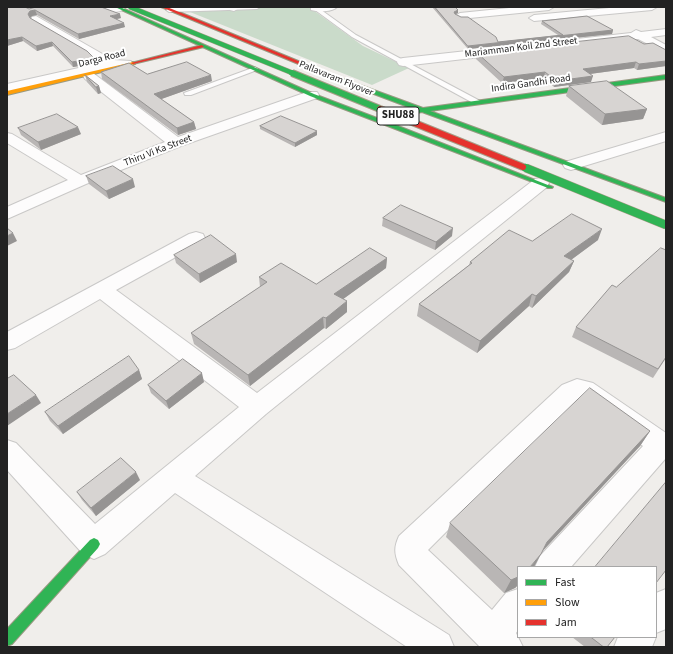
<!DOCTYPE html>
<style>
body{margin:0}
#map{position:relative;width:673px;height:654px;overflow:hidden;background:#f0eeeb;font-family:"Source Sans 3",sans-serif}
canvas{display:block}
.frame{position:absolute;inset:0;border:8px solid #222;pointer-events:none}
.legend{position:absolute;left:517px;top:566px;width:140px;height:72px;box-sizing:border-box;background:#fff;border:1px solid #a7a7a7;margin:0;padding:5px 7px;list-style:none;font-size:12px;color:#222}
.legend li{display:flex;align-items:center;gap:8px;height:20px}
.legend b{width:20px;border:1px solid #a7a7a7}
</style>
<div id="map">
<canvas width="673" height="654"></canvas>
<div class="frame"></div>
<ul class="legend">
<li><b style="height:5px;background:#30b455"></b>Fast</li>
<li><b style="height:5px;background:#ff9f0a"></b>Slow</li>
<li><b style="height:5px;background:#e5322d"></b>Jam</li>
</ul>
</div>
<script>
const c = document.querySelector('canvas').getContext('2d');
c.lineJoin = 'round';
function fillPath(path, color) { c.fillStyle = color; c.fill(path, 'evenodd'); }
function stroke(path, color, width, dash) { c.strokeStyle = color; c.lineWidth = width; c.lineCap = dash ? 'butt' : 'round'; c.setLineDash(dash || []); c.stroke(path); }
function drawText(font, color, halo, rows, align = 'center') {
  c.font = font + ' "Source Sans 3",sans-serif'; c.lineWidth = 4; c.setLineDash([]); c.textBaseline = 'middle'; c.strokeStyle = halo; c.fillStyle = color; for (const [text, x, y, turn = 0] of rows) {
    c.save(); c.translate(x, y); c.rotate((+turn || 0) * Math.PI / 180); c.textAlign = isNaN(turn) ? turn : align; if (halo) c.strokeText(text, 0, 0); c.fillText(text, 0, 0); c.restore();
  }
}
const cemetery = new Path2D(`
 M284,7H309L363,46L409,68L372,85L185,10Z`);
const lane = new Path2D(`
 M96,7H122L125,9C117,14 104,12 96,7Z
 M209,7H260L257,9L169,12L166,10L169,8Z
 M311,7H317L356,35L482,102L478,104H475L352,37Z
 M255,67L258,69L257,70L191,95H185L184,93Z`);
const street = new Path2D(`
 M229,7H239V8L234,11L230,10Z
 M311,7H337C332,12 319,12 311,10Z
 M519,7H554L549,10L460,19L455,16L460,13Z
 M620,7H657L652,10L534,21L529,18L534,15Z
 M36,16L113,60L131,61L133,64L131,67L111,68L90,73H93L178,137L307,92H317L319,95L317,98L181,146L86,184L7,219V207L68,180L7,143V133L12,134L81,175L165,142L85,79L83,76L84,74L7,92V84L101,63L32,21L31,19L32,17Z
 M666,29V35L651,37L666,45V53L638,39L403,66L399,65L397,62L399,59L403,58L631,33L636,30L641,32Z
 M666,132V141L571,170L565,168L563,165L565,162Z
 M541,178L547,179L549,183L547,187L266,414L195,476L449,635L454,647H407L175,493L105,554L94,559L83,554L7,470V440L16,443L95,524L239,407L100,299L15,348L7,350V332L189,234L196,232L203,234L205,238L203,242L116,290L257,393L535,179Z
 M577,379L593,383L666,433V458L571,567H535L540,556L643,446L579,399L428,550L492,610L506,593L518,589V630L516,633L523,647H480L399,565C394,553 394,547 399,536L562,385Z
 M666,589V629L656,633V593Z
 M618,637H656L652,647H614Z`);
const fast = new Path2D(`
 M115,7H120L314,94L377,118L416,110L337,80V78H341L423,108L666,75V79L430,111L666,198V202L422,112L383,120L553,187L552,188H548L310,96Z
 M94,538L98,540L100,544L98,548L12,644L7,646V629L90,540Z`);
const slow = new Path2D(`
 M133,62L135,63V64L7,95V91Z`);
const jam = new Path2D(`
 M161,7H167L342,79L337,80Z
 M202,45L204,47L133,64L131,63Z`);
const fastBridgeFar2 = new Path2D(`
 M130,7L295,74`);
const fastBridgeFar1 = new Path2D(`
 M292,73L380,109
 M523,167L529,169`);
const fastBridge = new Path2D(`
 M526,168L666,225`);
const jamBridge = new Path2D(`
 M380,109L523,167`);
const wall = new Path2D(`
 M432,7H455L458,10V13L455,14L498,42L558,35L541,24L542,21L613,30L612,34L468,49Z
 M29,9L121,18L117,19L125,27L79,39L37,15L32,16L30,18L97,61L98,66L91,64L73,67L53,46L37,51L23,41L7,46Z
 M644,44L666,50V66L637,70L634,68L590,74L591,82L554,87L544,78L502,83L476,59L477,53Z
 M101,72L212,81L161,99L194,122L196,129L178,135L102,79Z
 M85,75L99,86L101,93L98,94L87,82Z
 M569,86L647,109L643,119L602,125L566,96Z
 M260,126L317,135L295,147L260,129Z
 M18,128L81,134L41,150L21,135Z
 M86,176L135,187L109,199L89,184Z
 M383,218L452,236L435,250L382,226Z
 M598,240L571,260L574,261L569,272L532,308L529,306L477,353L417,316L419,304L469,265L470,262L532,241Z
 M174,255L237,262L200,283L176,263Z
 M387,258L386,268L343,299L347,312L326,329L324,328L250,386L194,344L191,333L260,287L259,277L316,284Z
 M576,327L666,358L653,378L572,337Z
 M139,370L142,379L63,434L50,421L45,412Z
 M204,382L169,409L151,393L148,385Z
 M650,431L640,446L542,551L518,567V585L515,588L504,593L446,537L450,523Z
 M140,480L96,516L82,500L77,492Z
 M572,637H615L607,647H585Z`);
const shadedWall = new Path2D(`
 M35,10L37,15L32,16L30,18L28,14L30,11Z
 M458,10V13L454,15V12Z
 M120,14L121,18L112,20L110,16Z
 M124,23L125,27L79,39L78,34Z
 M613,30L612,34L468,49V46Z
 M22,37L23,41L7,46V40Z
 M52,42L53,46L37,51L36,46Z
 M89,59L91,64L73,67L72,62Z
 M666,61V66L637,70L639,64Z
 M636,62L634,68L582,75L583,69Z
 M545,72L544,78L502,83L504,77Z
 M211,75L212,81L156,101L154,94Z
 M593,76L591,82L554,87L556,81Z
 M99,86L101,93L98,94L96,87Z
 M647,109L643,119L602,125L605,114Z
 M194,122L196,129L178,135L177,128Z
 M78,127L81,134L41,150L38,142Z
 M317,131V135L295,147V143Z
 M133,179L135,187L109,199L106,191Z
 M453,228L452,236L435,250L436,242Z
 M602,229L598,240L560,268L564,256Z
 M13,233L17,241L7,246V236Z
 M236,254L237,262L200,283L199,274Z
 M387,258L386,268L335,305L334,294Z
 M574,261L569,272L532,308L536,296Z
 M532,294L529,306L477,353L480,341Z
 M347,301V312L326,329V318Z
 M323,317L324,328L250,386L248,375Z
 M139,370L142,379L63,434L58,426Z
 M202,373L204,382L169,409L166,401Z
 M36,395L41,403L7,426V414Z
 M650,431L640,446L539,555L547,542Z
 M136,472L140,480L96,516L91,508Z
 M541,554L534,567H530Z
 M518,577V585L515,588L504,593L511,580Z`);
const building = new Path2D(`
 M7,7H25L29,9L36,7H101L120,14L110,16L124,23L78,34L35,10L30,11L28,14L30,18L87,51L97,61L89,59L72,62L52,42L36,46L22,37L7,40Z
 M435,7H455L458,10L454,12L455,14L461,17H468L496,37L498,42L563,35L542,21L587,16L613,30L468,46Z
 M629,36L644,44L653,43L666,50V61L639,64L636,62L583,69L593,76L556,81L545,72L504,77L477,53Z
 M187,62L211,75L154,94L194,122L177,128L101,72L129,63L147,74Z
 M85,75L99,86L96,87Z
 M607,81L647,109L605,114L569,86Z
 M57,114L78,127L38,142L18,128Z
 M281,116L317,131L295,143L260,126Z
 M113,166L133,179L106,191L86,176Z
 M401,205L453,228L436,242L383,218Z
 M572,214L602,229L564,256L574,261L536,296L532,294L480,341L419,304L472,263L470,262L509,230L532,241Z
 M7,228L13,233L7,236Z
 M211,235L236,254L199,274L174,255Z
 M370,248L387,258L334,294L347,301L326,318L323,317L248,375L191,333L267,282L259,277L281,263L316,284Z
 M661,248L666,250V357L658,369L576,327L612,285L616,287Z
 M129,356L139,370L58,426L45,412Z
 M183,359L202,373L166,401L148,385Z
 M14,375L36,395L7,414V379Z
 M590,388L650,431L547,542L541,554L530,567H518V577L511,580L450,523Z
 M121,458L136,472L91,508L77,492Z
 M666,482V570L656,583V567H595Z
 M591,637H615L607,647H604Z`);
const farStreetnames = [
 ["Mariamman Koil 2nd Street",521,48,-7],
 ["Darga Road",102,59,-14],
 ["Pallavaram Flyover",336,79,22],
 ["Indira Gandhi Road",531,84,-8],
 ["Thiru Vi Ka Street",158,151,-21]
];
const shields = [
 [398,116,42]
];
const shieldNames = [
 ["SHU88",398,116]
];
fillPath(cemetery, '#cadbca');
stroke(lane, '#c9c8c7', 2);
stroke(street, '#c9c8c7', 2);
stroke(fast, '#999a82', 2);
stroke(slow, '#999a82', 2);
stroke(jam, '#999a82', 2);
fillPath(lane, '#fdfcfc');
fillPath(street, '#fdfcfc');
fillPath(fast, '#30b455');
fillPath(slow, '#ff9f0a');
fillPath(jam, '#e5322d');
stroke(fastBridgeFar2, '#a79c86', 5.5, []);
stroke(fastBridgeFar1, '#a79c86', 8, []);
stroke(fastBridge, '#a79c86', 9, []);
stroke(jamBridge, '#a79c86', 8, []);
stroke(fastBridgeFar2, '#30b455', 4.5);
stroke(fastBridgeFar1, '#30b455', 6);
stroke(fastBridge, '#30b455', 8);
stroke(jamBridge, '#e5322d', 6);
fillPath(wall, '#b9b6b5');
fillPath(shadedWall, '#969493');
fillPath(building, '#d7d4d2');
stroke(building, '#969493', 1);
drawText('10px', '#222', '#fff', farStreetnames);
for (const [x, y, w] of shields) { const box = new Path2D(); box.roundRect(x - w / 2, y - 9, w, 18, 3); c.fillStyle = '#fff'; c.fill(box); stroke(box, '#222', 1); }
drawText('bold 11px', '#222', null, shieldNames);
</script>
